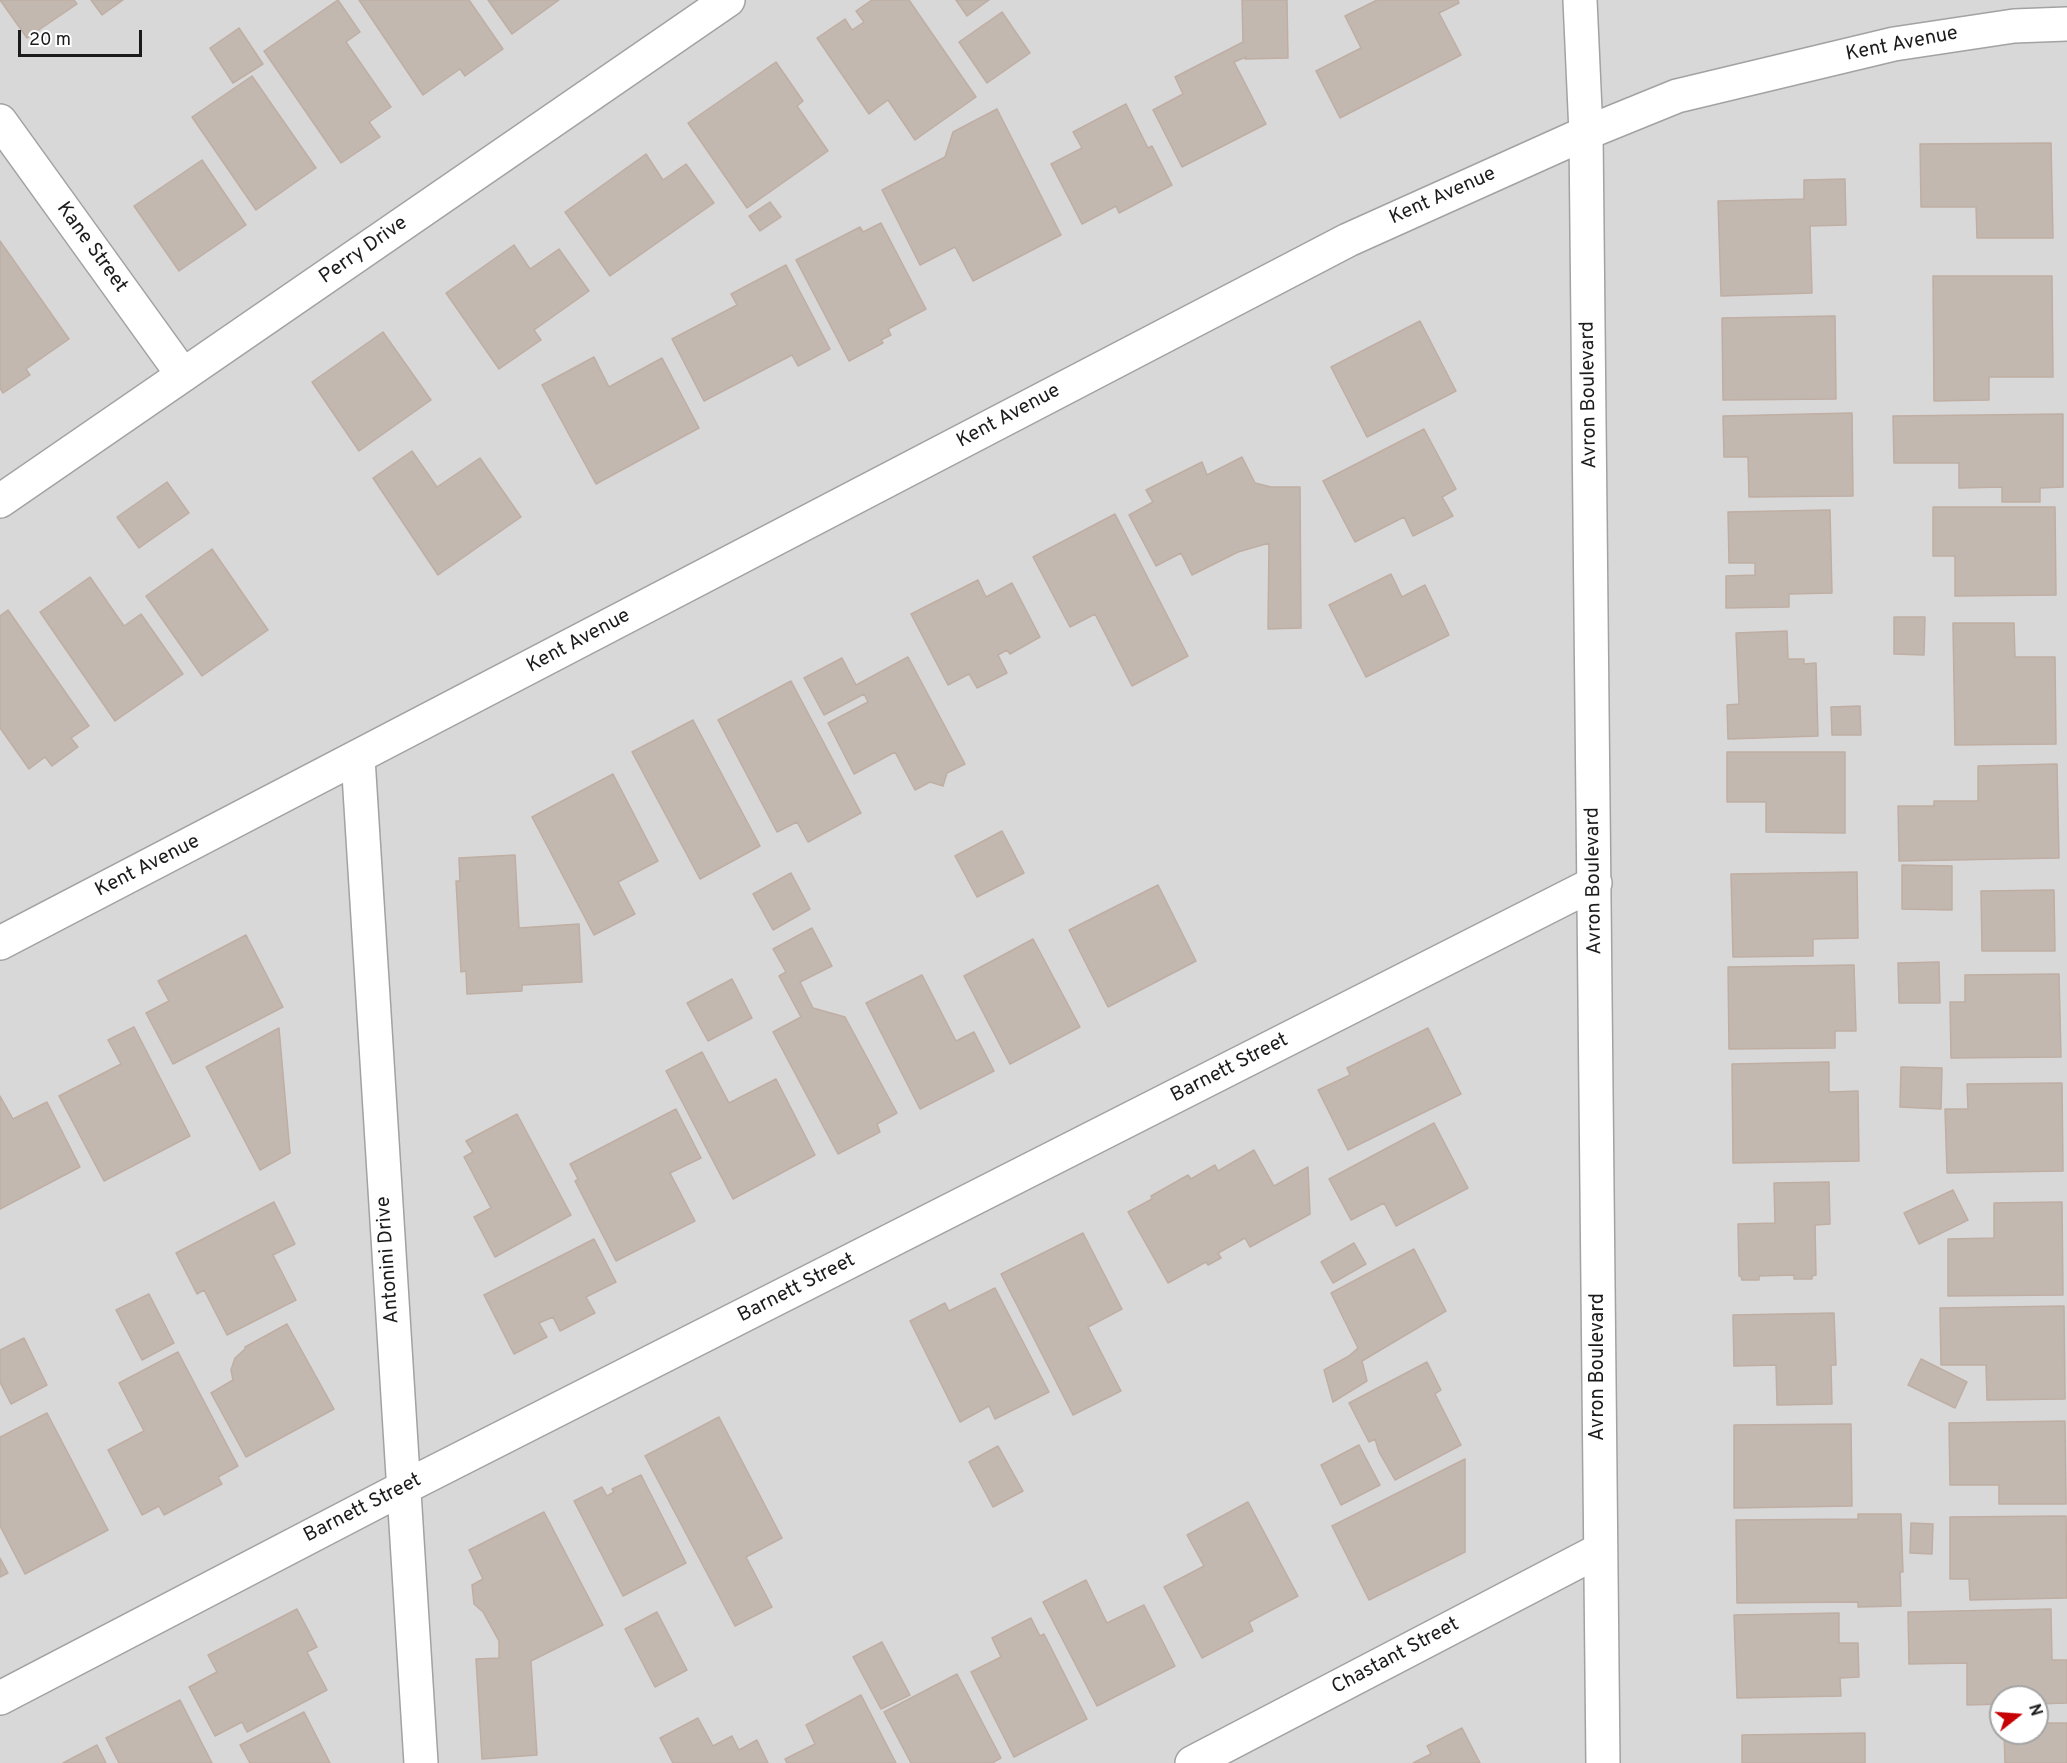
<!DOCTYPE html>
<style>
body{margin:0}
#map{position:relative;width:2067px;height:1763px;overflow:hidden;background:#ede9e0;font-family:Overpass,sans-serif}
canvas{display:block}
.north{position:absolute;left:1989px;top:1685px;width:60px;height:60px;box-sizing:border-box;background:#fff;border:2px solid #a4a4a4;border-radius:50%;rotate:73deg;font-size:16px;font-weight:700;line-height:24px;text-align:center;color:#1b1b1b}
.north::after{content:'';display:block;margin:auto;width:21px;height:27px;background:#c60004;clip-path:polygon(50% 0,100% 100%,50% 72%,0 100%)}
.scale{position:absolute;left:18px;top:30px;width:124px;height:27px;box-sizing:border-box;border:3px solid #1b1b1b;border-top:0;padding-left:8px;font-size:18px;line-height:21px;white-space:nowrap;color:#1b1b1b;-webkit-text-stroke:4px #fff;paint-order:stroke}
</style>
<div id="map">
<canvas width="2067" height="1763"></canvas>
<div class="north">N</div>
<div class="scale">20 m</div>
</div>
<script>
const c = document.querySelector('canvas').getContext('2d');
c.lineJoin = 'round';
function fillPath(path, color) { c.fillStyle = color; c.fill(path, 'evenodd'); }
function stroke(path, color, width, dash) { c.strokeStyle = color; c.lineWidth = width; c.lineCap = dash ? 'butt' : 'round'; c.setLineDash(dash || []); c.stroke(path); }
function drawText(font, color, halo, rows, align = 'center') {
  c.font = font + ' Overpass,sans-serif'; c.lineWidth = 6; c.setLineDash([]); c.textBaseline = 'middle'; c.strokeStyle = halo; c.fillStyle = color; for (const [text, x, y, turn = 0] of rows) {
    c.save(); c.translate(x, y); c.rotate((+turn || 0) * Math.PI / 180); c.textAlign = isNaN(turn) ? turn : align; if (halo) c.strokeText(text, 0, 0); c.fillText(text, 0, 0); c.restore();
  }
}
const residential = new Path2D(`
 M0,0H2067V1763H0ZM2001,1697H2037V1733H2001Z`);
const building = new Path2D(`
 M0,0H74L77,4L27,38Z
 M91,0H123L102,15Z
 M338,0L360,32L346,42L391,107L369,122L380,137L341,163L264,51Z
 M359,0H469L503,49L465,76L460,69L423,95Z
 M488,0H559L512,34Z
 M872,0H909L976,97L915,140L888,100L869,114L817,38L845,19L852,30L864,22L856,11Z
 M956,0H989L967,16Z
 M1242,0H1287L1288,58L1245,59L1246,57L1234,62L1266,124L1182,167L1153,110L1183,94L1175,77L1243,42Z
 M1377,0H1458L1459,3L1439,13L1461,55L1340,118L1316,71L1361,48L1345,16Z
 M1002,12L1030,53L987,83L959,42Z
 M239,28L263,64L233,83L210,48Z
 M776,62L803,101L797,106L828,151L747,208L688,123Z
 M252,76L316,168L256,210L192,117Z
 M1126,104L1148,148L1152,146L1172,185L1119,213L1116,206L1082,224L1051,164L1082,148L1073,132Z
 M997,109L1061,235L973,281L955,247L920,265L882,190L945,157L953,132Z
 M2051,143L2053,238H1977L1976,207H1921L1920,144Z
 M646,154L663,180L686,164L714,203L610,276L565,212Z
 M202,160L246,225L179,271L134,206Z
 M1845,179L1846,225L1810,226L1812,293L1721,296L1718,201L1804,199V180Z
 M770,202L781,217L760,231L749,216Z
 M881,223L926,309L888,329L891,335L881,340L883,343L849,361L796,260L860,227L863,232Z
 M0,241L69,339L26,369L30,375L3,393L0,388Z
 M514,245L530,269L559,249L589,291L534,330L541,340L499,369L446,293Z
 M786,265L830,349L798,366L792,355L704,401L672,339L737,305L731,294Z
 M1933,276H2052L2053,377H1989V400L1934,401Z
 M1835,316L1836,399L1723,400L1722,318Z
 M1420,321L1456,391L1367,437L1331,367Z
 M383,332L431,400L359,451L312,382Z
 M594,357L609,387L662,358L699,428L596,484L542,385Z
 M1852,413L1853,496L1749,497L1748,457H1724L1723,416Z
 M2063,414V487L2040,488V502H2002V487L1959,488V463H1894L1893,416Z
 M1424,429L1456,489L1442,497L1453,516L1413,536L1404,517L1355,542L1323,481Z
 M412,451L437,487L480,458L521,517L438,575L373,478Z
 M1242,457L1255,483L1271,487H1300L1301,628L1268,629L1269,543L1238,552L1192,575L1181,553L1156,566L1129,515L1153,502L1146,490L1202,462L1207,475Z
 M167,482L189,513L139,548L117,517Z
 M1933,507H2055L2056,595L1955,596V556H1933Z
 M1830,510L1832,593L1789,594V607L1726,608V576L1755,575V563H1729L1728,512Z
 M1115,514L1188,656L1132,686L1095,614L1070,627L1033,557Z
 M212,549L268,630L202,676L146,596Z
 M1391,574L1402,597L1425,585L1449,635L1366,677L1329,605Z
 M90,577L124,626L141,614L183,674L115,721L40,612Z
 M978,580L986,597L1012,583L1040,637L1010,654L1007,650L998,655L1007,673L977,688L969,674L948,685L911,614Z
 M8,610L89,726L71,738L78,747L52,766L45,757L29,769L0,728V616Z
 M1894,617H1925L1924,655L1894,654Z
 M1953,623H2014L2015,657H2055L2056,744L1955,745Z
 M1787,631L1788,659H1804V664L1816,663L1818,736L1728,739L1727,705L1739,704L1736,633Z
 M908,657L965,764L947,773L943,786L930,782L915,790L895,752L854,774L828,723L868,702L864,694L824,715L804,678L842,658L856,685Z
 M791,681L861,813L808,842L797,822L777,832L718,720Z
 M1860,706L1861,735H1832L1831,707Z
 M693,720L760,846L700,879L632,752Z
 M1727,752H1845V833L1766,832V802H1727Z
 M2057,764L2059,858L1899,861L1898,806H1934V801H1978V766Z
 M613,774L658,861L618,882L635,914L594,935L532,817Z
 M1002,831L1024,873L977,897L955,856Z
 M515,855L519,928L579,924L582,982L522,985V991L467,994L466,971L461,972L456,881H460L459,858Z
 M1902,865L1952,866V910L1902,909Z
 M1857,872L1858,938L1813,939V956L1733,957L1731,874Z
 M791,873L810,909L773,930L753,894Z
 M1158,885L1196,961L1108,1007L1069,930Z
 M2054,890L2055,951H1982L1981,891Z
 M812,928L832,966L800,982L813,1008L845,1017L897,1113L877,1124L880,1132L838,1154L773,1032L801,1017L779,976L786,972L773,949Z
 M246,935L283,1007L173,1064L146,1013L169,1001L158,981Z
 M1033,939L1080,1027L1010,1064L964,976Z
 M1939,962L1940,1003H1899L1898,963Z
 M1854,965L1856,1031H1835V1048L1729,1049L1728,967Z
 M2059,974L2061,1057L1951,1058L1950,1002H1965V975Z
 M922,975L956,1041L974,1032L994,1071L920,1109L866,1003Z
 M732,979L752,1018L708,1041L687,1003Z
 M134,1027L190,1136L104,1181L59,1096L121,1064L108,1040Z
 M279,1028L290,1153L260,1170L206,1067Z
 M1428,1028L1461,1094L1348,1150L1318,1090L1350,1075L1347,1068Z
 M702,1052L729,1103L776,1079L815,1155L733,1199L666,1071Z
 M1829,1062V1092L1858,1091L1859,1161L1733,1163L1732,1064Z
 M1901,1067L1942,1068L1941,1109L1900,1107Z
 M2062,1083L2063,1171L1947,1173L1945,1109H1968L1967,1084Z
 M0,1096L13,1119L47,1102L80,1167L0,1209Z
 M676,1109L701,1158L670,1173L695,1221L616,1261L575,1181L578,1179L570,1164Z
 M517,1114L571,1215L495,1257L474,1217L491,1208L464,1157L473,1152L466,1141Z
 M1434,1123L1468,1188L1396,1226L1384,1203L1351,1220L1329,1179Z
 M1254,1150L1274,1186L1308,1167L1310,1214L1250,1247L1245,1238L1218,1253L1221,1258L1208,1265L1206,1262L1168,1283L1128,1212L1152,1199L1151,1196L1188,1175L1191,1179L1215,1165L1218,1171Z
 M1829,1182L1830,1224L1815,1225L1816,1275L1812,1276V1279H1794V1275L1759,1276V1280H1742L1741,1276H1739L1738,1224L1775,1223L1774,1183Z
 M1953,1190L1968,1220L1919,1244L1904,1213Z
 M274,1202L295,1244L273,1255L296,1300L227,1335L204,1290L197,1294L176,1253Z
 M2062,1202L2063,1295L1948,1296V1239L1994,1238V1203Z
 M1083,1233L1122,1309L1088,1327L1121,1391L1073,1415L1001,1274Z
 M594,1239L616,1282L586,1297L595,1313L560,1331L553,1317L539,1323L547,1337L514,1354L484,1295Z
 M1354,1243L1366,1264L1333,1283L1321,1262Z
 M1414,1249L1446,1311L1362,1361L1367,1381L1333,1402L1324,1370L1349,1356L1358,1348L1331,1293Z
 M995,1288L1049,1392L995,1419L989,1406L960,1422L910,1321L945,1303L949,1311Z
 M149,1294L174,1343L142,1360L116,1310Z
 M2064,1306L2065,1399L1987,1400L1986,1365H1941L1940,1308Z
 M1834,1313L1836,1365H1831L1832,1404L1777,1405L1776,1365L1734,1366L1733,1315Z
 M287,1324L334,1409L246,1457L211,1393L233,1380L231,1370L235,1358L245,1349V1347Z
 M24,1338L47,1385L11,1404L0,1382V1350Z
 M178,1352L238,1466L218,1477L222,1484L164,1515L159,1506L142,1515L108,1450L144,1431L119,1383Z
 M1921,1359L1967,1382L1955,1408L1908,1385Z
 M1427,1362L1441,1390L1435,1394L1461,1445L1395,1480L1379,1452L1375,1439L1369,1442L1349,1403Z
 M47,1413L108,1530L25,1574L0,1526V1437Z
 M719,1417L782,1538L746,1557L772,1607L735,1626L645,1456Z
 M2065,1421L2066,1504H1999V1485H1950L1949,1423Z
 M1851,1424L1852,1506L1734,1508V1425Z
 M1359,1445L1380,1485L1341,1505L1321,1465Z
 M998,1446L1023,1491L993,1507L969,1462Z
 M1465,1459V1552L1369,1600L1332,1526Z
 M641,1475L686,1563L623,1596L574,1501L602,1487L607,1496L614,1492L612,1489Z
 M1248,1502L1298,1596L1249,1622L1253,1631L1202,1658L1164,1587L1204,1566L1187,1535Z
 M544,1512L603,1625L531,1661L537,1755L482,1759L476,1659L499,1658V1641L483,1612L474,1604L472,1585L483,1579L469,1550Z
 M1858,1514H1901L1903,1572H1900L1901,1606L1858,1607V1602L1737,1603L1736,1520L1858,1519Z
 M2066,1516L2067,1598L1970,1600L1969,1579H1950V1517Z
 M1911,1523L1933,1524L1932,1554L1910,1553Z
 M0,1558L8,1573L0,1577Z
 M1086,1580L1107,1623L1144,1605L1175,1666L1097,1706L1043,1602Z
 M297,1609L317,1647L307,1652L327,1690L247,1732L242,1722L215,1736L189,1687L217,1672L208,1655Z
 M2051,1609L2052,1660H2067V1703L2037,1704V1697H2001V1704L1967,1705V1663L1909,1664L1908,1612Z
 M657,1612L687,1670L655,1687L625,1629Z
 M1839,1613V1643H1858L1859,1677L1840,1678L1841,1696L1737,1698L1734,1615Z
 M1031,1618L1040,1636L1044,1634L1087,1719L1014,1757L971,1672L1001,1657L992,1638Z
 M882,1642L910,1695L881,1709L853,1657Z
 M957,1674L1001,1758L992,1763H911L884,1712Z
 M861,1695L896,1763H787L785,1759L815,1744L806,1725Z
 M180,1700L212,1763H119L106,1738Z
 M304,1712L330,1763H250L240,1745Z
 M698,1718L713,1746L732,1736L739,1750L757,1740L768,1763H673L660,1738Z
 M2037,1723H2067V1763H2005L2004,1733H2037Z
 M1462,1728L1480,1763H1413L1431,1754L1427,1746Z
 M1865,1733V1763H1742V1735Z
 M97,1745L106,1763H63Z`);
const minor = new Path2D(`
 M1580,0L1586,133L1603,1763
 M0,121L183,375
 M0,501L728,0
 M358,758L421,1763
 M0,943L1348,240L1586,133L1677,96L1894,44L2014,26L2067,24
 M0,1698L403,1488L1595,883
 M1192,1763L1600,1550`);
const streetNames = [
 ["Kent Avenue",1902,45,-11],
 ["Kent Avenue",1443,197,-24],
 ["Kane Street",91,248,54],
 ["Perry Drive",364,251,-35],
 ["Avron Boulevard",1590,395,-91],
 ["Kent Avenue",1009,417,-28],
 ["Kent Avenue",579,642,-28],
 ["Kent Avenue",148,867,-27],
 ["Avron Boulevard",1595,881,-91],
 ["Barnett Street",1230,1069,-27],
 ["Antonini Drive",389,1260,-94],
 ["Barnett Street",797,1289,-27],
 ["Avron Boulevard",1599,1367,-90],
 ["Barnett Street",363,1509,-27],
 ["Chastant Street",1396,1657,-28]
];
fillPath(residential, '#d9d8d8');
fillPath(building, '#c2b8b0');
stroke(building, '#bfaea3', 1.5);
stroke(minor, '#a2a2a2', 36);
stroke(minor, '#fff', 33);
drawText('20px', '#1b1b1b', '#fff', streetNames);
</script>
